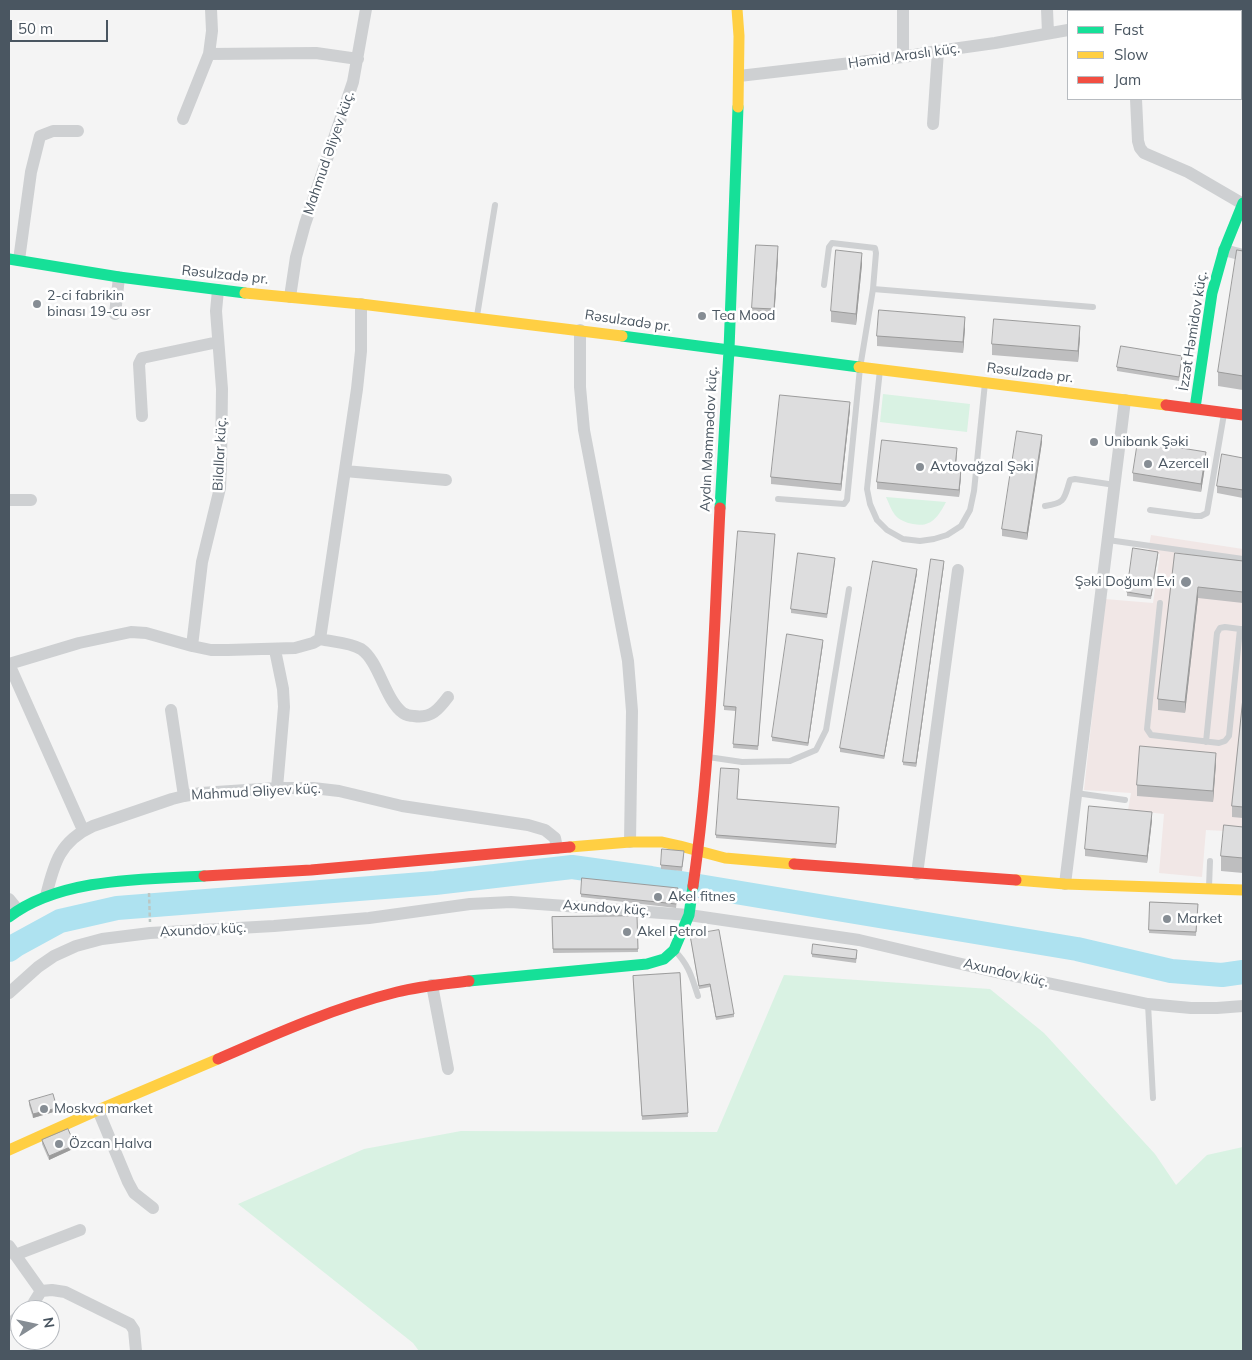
<!DOCTYPE html>
<meta charset="utf-8">
<style>
body{margin:0}
#map{position:relative;width:1252px;height:1360px;overflow:hidden;background:#f4f4f4;font-family:Mulish,sans-serif}
canvas{display:block}
.frame{position:absolute;inset:0;border:10px solid #4a5661;pointer-events:none}
.legend{position:absolute;left:1067px;top:10px;width:175px;height:90px;box-sizing:border-box;background:#fff;border:1px solid #b7bbc0;margin:0;padding:6px 9px;list-style:none;font-size:15px;color:#4a5661}
.legend li{display:flex;align-items:center;gap:10px;height:25px}
.legend b{width:25px;border:1px solid #b7bbc0}
.north{position:absolute;left:10px;top:1300px;width:50px;height:50px;box-sizing:border-box;background:#fff;border:1px solid #b7bbc0;border-radius:50%;rotate:80deg;font-size:14px;font-weight:700;line-height:20px;text-align:center;color:#4a5661}
.north::after{content:'';display:block;margin:auto;width:18px;height:22px;background:#868d94;clip-path:polygon(50% 0,100% 100%,50% 72%,0 100%)}
.scale{position:absolute;left:10px;top:20px;width:98px;height:22px;box-sizing:border-box;border:2px solid #4a5661;border-top:0;padding-left:6px;font-size:15px;line-height:18px;white-space:nowrap;color:#4a5661;-webkit-text-stroke:4px #fff;paint-order:stroke}
</style>
<div id="map">
<canvas width="1252" height="1360"></canvas>
<div class="frame"></div>
<ul class="legend">
<li><b style="height:6px;background:#16e098"></b>Fast</li>
<li><b style="height:6px;background:#ffcf43"></b>Slow</li>
<li><b style="height:6px;background:#f24e42"></b>Jam</li>
</ul>
<div class="north">N</div>
<div class="scale">50 m</div>
</div>
<script>
const c = document.querySelector('canvas').getContext('2d');
c.lineJoin = 'round';
function fillPath(path, color) { c.fillStyle = color; c.fill(path, 'evenodd'); }
function stroke(path, color, width, dash) { c.strokeStyle = color; c.lineWidth = width; c.lineCap = dash ? 'butt' : 'round'; c.setLineDash(dash || []); c.stroke(path); }
function drawText(font, color, halo, rows, align = 'center') {
  c.font = font + ' Mulish,sans-serif'; c.lineWidth = 5; c.setLineDash([]); c.textBaseline = 'middle'; c.strokeStyle = halo; c.fillStyle = color; for (const [text, x, y, turn = 0] of rows) {
    c.save(); c.translate(x, y); c.rotate((+turn || 0) * Math.PI / 180); c.textAlign = isNaN(turn) ? turn : align; if (halo) c.strokeText(text, 0, 0); c.fillText(text, 0, 0); c.restore();
  }
}
const medical = new Path2D(`
 M1151,535L1243,549V832L1206,830L1202,877L1159,873L1164,814L1128,810L1131,793L1084,790L1105,599L1153,603L1160,554L1148,552Z`);
const green = new Path2D(`
 M883,394L970,404L967,432L880,422Z
 M886,497L946,502C938,517 931,528 913,524C907,523 899,520 895,515C891,510 889,503 886,497Z
 M784,975L990,989L1044,1033L1155,1154L1176,1185L1207,1155L1243,1147V1351H419L413,1343L238,1204L364,1149L461,1131L717,1132Z`);
const river = new Path2D(`
 M9,950L16,945L60,921L117,908L435,883L572,867L651,878L1077,949L1171,971L1222,975L1243,972`);
const path = new Path2D(`
 M149,893L150,922`);
const lane = new Path2D(`
 M824,285L829,247L832,243L875,248L876,253L873,289
 M477,316L495,205
 M880,370L867,489L870,504L877,520L887,530L903,539L920,541L934,539L947,535L961,526L970,510L974,491L985,383
 M778,499L844,504L847,500L860,368L873,289L1093,307
 M1045,506C1066,503 1064,499 1070,480L1075,479L1115,485
 M1150,510L1195,516H1201L1207,513L1224,414
 M1108,540L1243,559
 M1160,603L1147,729L1151,735L1219,743L1225,741L1229,736L1240,629H1243
 M1206,742L1217,633L1220,628L1225,627L1240,629
 M708,757L742,762L790,761L816,750L826,730L849,589
 M1076,793L1125,800
 M1209,887L1210,861
 M675,951C689,965 692,978 698,996
 M1148,1004L1153,1098`);
const street = new Path2D(`
 M211,9L212,31L209,54L316,53L358,59
 M1047,9L1048,33
 M1125,11V9
 M903,57V9
 M739,76L903,57L938,51L995,43L1068,30
 M1136,99L1138,141L1140,148L1144,153L1188,172L1243,204
 M183,119L209,54
 M933,124L938,51
 M1224,250L1243,255
 M19,260L31,172L40,136L53,131H78
 M290,297L296,257L305,224L353,82L366,9
 M115,314L119,277
 M580,330V387L584,430L628,661L632,711L630,842
 M142,416L139,364L142,358L218,342
 M345,471L446,480
 M9,500H31
 M320,639L357,389L361,351V304
 M320,639C332,642 349,642 361,649C379,661 385,700 403,713C406,715 410,716 414,716C431,719 439,709 448,697
 M192,646L202,562L220,488L221,464L222,389L216,311L218,290
 M275,650L283,689L284,707L277,788
 M9,664L79,643L131,632L146,633L192,646L211,650H228L295,648L313,643L320,639
 M9,664L83,830
 M171,710L184,796
 M917,874L958,570
 M1065,884L1125,400
 M46,896C54,863 60,841 93,826L172,799L184,796L201,793L277,788H313L339,791L402,806L528,825L545,830L555,838L557,848
 M9,899L18,910
 M432,985L448,1069
 M9,993L38,967L54,956L76,946L102,939L150,933L274,926L369,918L470,904L511,902L689,915L859,940L1000,973L1148,1004L1191,1008H1217L1243,1006
 M98,1110L128,1182L134,1193L153,1208
 M9,1246L41,1291L33,1304L26,1310
 M15,1255L80,1230
 M41,1291L52,1290L65,1292L130,1324L134,1330L136,1351
 M9,1325L20,1315`);
const fast = new Path2D(`
 M9,259L119,277L245,293
 M622,336L859,367
 M1195,408L1212,293L1224,250L1243,203
 M720,508L729,350L738,107
 M9,917C59,878 144,879 204,876
 M469,981L647,964L664,959L674,950L689,915L693,886`);
const slow = new Path2D(`
 M737,9L739,36L738,107
 M245,293L361,304L622,336
 M859,367L1166,405
 M570,847L630,842H662L680,846L725,858L794,864
 M1016,880L1065,884L1243,890
 M9,1150L98,1110L218,1059`);
const jam = new Path2D(`
 M1166,405L1243,415
 M794,864L1016,880
 M204,876L311,870L570,847
 M693,886C711,761 714,634 720,508
 M218,1059C275,1034 336,1007 397,992C421,986 445,984 469,981`);
const wall = new Path2D(`
 M1243,251V390L1218,386V372Z
 M778,257L774,320L752,319V308Z
 M862,264L856,325L831,322V311Z
 M965,328L963,353L877,346V336Z
 M1080,337L1078,362L992,355V344Z
 M1182,359L1179,381L1117,371V367Z
 M850,409L841,491L771,484V477Z
 M1042,442L1027,540L1002,536V529Z
 M957,455L956,468L961,476L959,497L877,489V482Z
 M1243,458V498L1217,493V486Z
 M1206,460L1201,492L1133,481V473Z
 M775,534L758,750L733,748L736,711L724,710V706Z
 M1175,553L1243,561V603L1198,598L1185,713L1158,710V699Z
 M1158,556L1151,599L1127,596V592Z
 M835,562L827,618L791,613V609Z
 M944,564L916,767L903,765V762Z
 M917,573L884,759L840,752V748Z
 M823,643L808,746L772,741V737Z
 M1243,698V818L1232,817V806Z
 M1216,763L1213,802L1137,796V785Z
 M737,799L839,807L836,848L716,838V835Z
 M1152,820L1147,863L1085,856V849Z
 M1243,827V873L1221,871V856Z
 M684,855L682,871L661,869V865Z
 M678,892L676,908L581,897V894Z
 M1150,902L1198,904L1196,936L1149,933Z
 M637,916L638,952L553,953L552,917Z
 M690,935L734,1014V1017L716,1020L710,987L699,989Z
 M812,954H857L856,963L812,957Z
 M680,973L688,1117L642,1120L633,976Z
 M29,1101L57,1111L33,1118L29,1105Z
 M42,1140L75,1148L49,1160L42,1144Z`);
const shadedWall = new Path2D(`
 M778,246V257L774,320V309Z
 M862,253V264L856,325V314Z
 M965,317V328L963,353V342Z
 M1080,326V337L1078,362V351Z
 M850,402V409L841,491V484Z
 M1042,435V442L1027,540V533Z
 M1206,452V460L1201,492V484Z
 M961,469V476L959,497V490Z
 M944,561V564L916,767V763Z
 M917,569V573L884,759V756Z
 M1198,587V598L1185,713V702Z
 M823,640V643L808,746V743Z
 M1216,753V763L1213,802V791Z
 M1152,812V820L1147,863V856Z
 M57,1108V1111L33,1118V1114Z
 M75,1145V1148L49,1160V1156Z`);
const building = new Path2D(`
 M756,245L778,246L774,309L752,308Z
 M836,250L862,253L856,314L831,311Z
 M1237,250L1243,251V376L1218,372Z
 M879,310L965,317L963,342L877,336Z
 M994,319L1080,326L1078,351L992,344Z
 M1121,346L1182,356L1179,377L1117,367Z
 M780,395L850,402L841,484L771,477Z
 M1017,431L1042,435L1027,533L1002,529Z
 M882,440L957,448L955,468L961,469L959,490L877,482Z
 M1138,441L1206,452L1201,484L1133,473Z
 M1222,454L1243,458V490L1217,486Z
 M738,531L775,534L758,746L733,744L736,707L724,706Z
 M1133,548L1158,552L1151,596L1127,592Z
 M798,553L835,558L827,614L791,609Z
 M1175,553L1243,561V592L1198,587L1185,702L1158,699Z
 M931,559L944,561L916,763L903,762Z
 M873,561L917,569L884,756L840,748Z
 M787,634L823,640L808,743L772,737Z
 M1243,698V807L1232,806Z
 M1140,746L1216,753L1213,791L1137,785Z
 M721,768L739,769L737,799L839,807L836,844L716,835Z
 M1089,806L1152,812L1147,856L1085,849Z
 M1224,825L1243,827V858L1221,856Z
 M662,849L684,851L682,867L661,865Z
 M582,878L678,888L676,904L581,894Z
 M1150,902L1198,904L1196,932L1149,930Z
 M637,916L638,949H553L552,917Z
 M719,930L734,1014L716,1017L710,984L699,986L690,935Z
 M813,944L857,950L856,959L812,954Z
 M680,973L688,1113L642,1116L633,976Z
 M53,1094L57,1108L33,1114L29,1101Z
 M68,1129L75,1145L49,1156L42,1140Z`);
const markers = [
 [37,304,5,"#868d94"],
 [702,316,5,"#868d94"],
 [1094,442,5,"#868d94"],
 [1148,464,5,"#868d94"],
 [920,467,5,"#868d94"],
 [1186,582,6,"#868d94"],
 [658,897,5,"#868d94"],
 [1167,919,5,"#868d94"],
 [627,932,5,"#868d94"],
 [44,1109,5,"#868d94"],
 [59,1144,5,"#868d94"]
];
const streetNames = [
 ["Həmid Araslı küç.",904,56,-8],
 ["Mahmud Əliyev küç.",329,153,-71],
 ["Rəsulzadə pr.",225,275,6],
 ["Rəsulzadə pr.",628,321,8],
 ["İzzət Həmidov küç.",1193,331,-81],
 ["Rəsulzadə pr.",1030,373,7],
 ["Aydın Məmmədov küç.",709,439,-87],
 ["Bilallar küç.",220,454,-87],
 ["Mahmud Əliyev küç.",256,792,-3],
 ["Axundov küç.",606,908,4],
 ["Axundov küç.",203,930,-3],
 ["Axundov küç.",1006,973,13]
];
const poiNames = [
 ["2-ci fabrikin",47,296],
 ["binası 19-cu əsr",47,312],
 ["Tea Mood",712,316],
 ["Unibank Şəki",1104,442],
 ["Azercell",1158,464],
 ["Avtovağzal Şəki",930,467],
 ["Şəki Doğum Evi",1175,582,"right"],
 ["Akel fitnes",668,897],
 ["Market",1177,919],
 ["Akel Petrol",637,932],
 ["Moskva market",54,1109],
 ["Özcan Halva",69,1144]
];
fillPath(medical, '#f1e7e6');
fillPath(green, '#d9f2e3');
stroke(river, '#aee2f0', 24);
stroke(path, '#bcc7c4', 2.5, [4, 2.5]);
stroke(lane, '#ced0d2', 6);
stroke(street, '#ced0d2', 12);
stroke(fast, '#16e098', 11);
stroke(slow, '#ffcf43', 11);
stroke(jam, '#f24e42', 11);
fillPath(wall, '#bebebf');
fillPath(shadedWall, '#9b9b9b');
fillPath(building, '#ddddde');
stroke(building, '#9b9b9b', 1);
for (const [x, y, r, color] of markers) { const dot = new Path2D(); dot.arc(x, y, r, 0, 2 * Math.PI); c.fillStyle = color; c.fill(dot); stroke(dot, '#fff', 2); }
drawText('14px', '#4a5661', '#fff', streetNames);
drawText('14px', '#4a5661', '#fff', poiNames, 'left');
</script>
